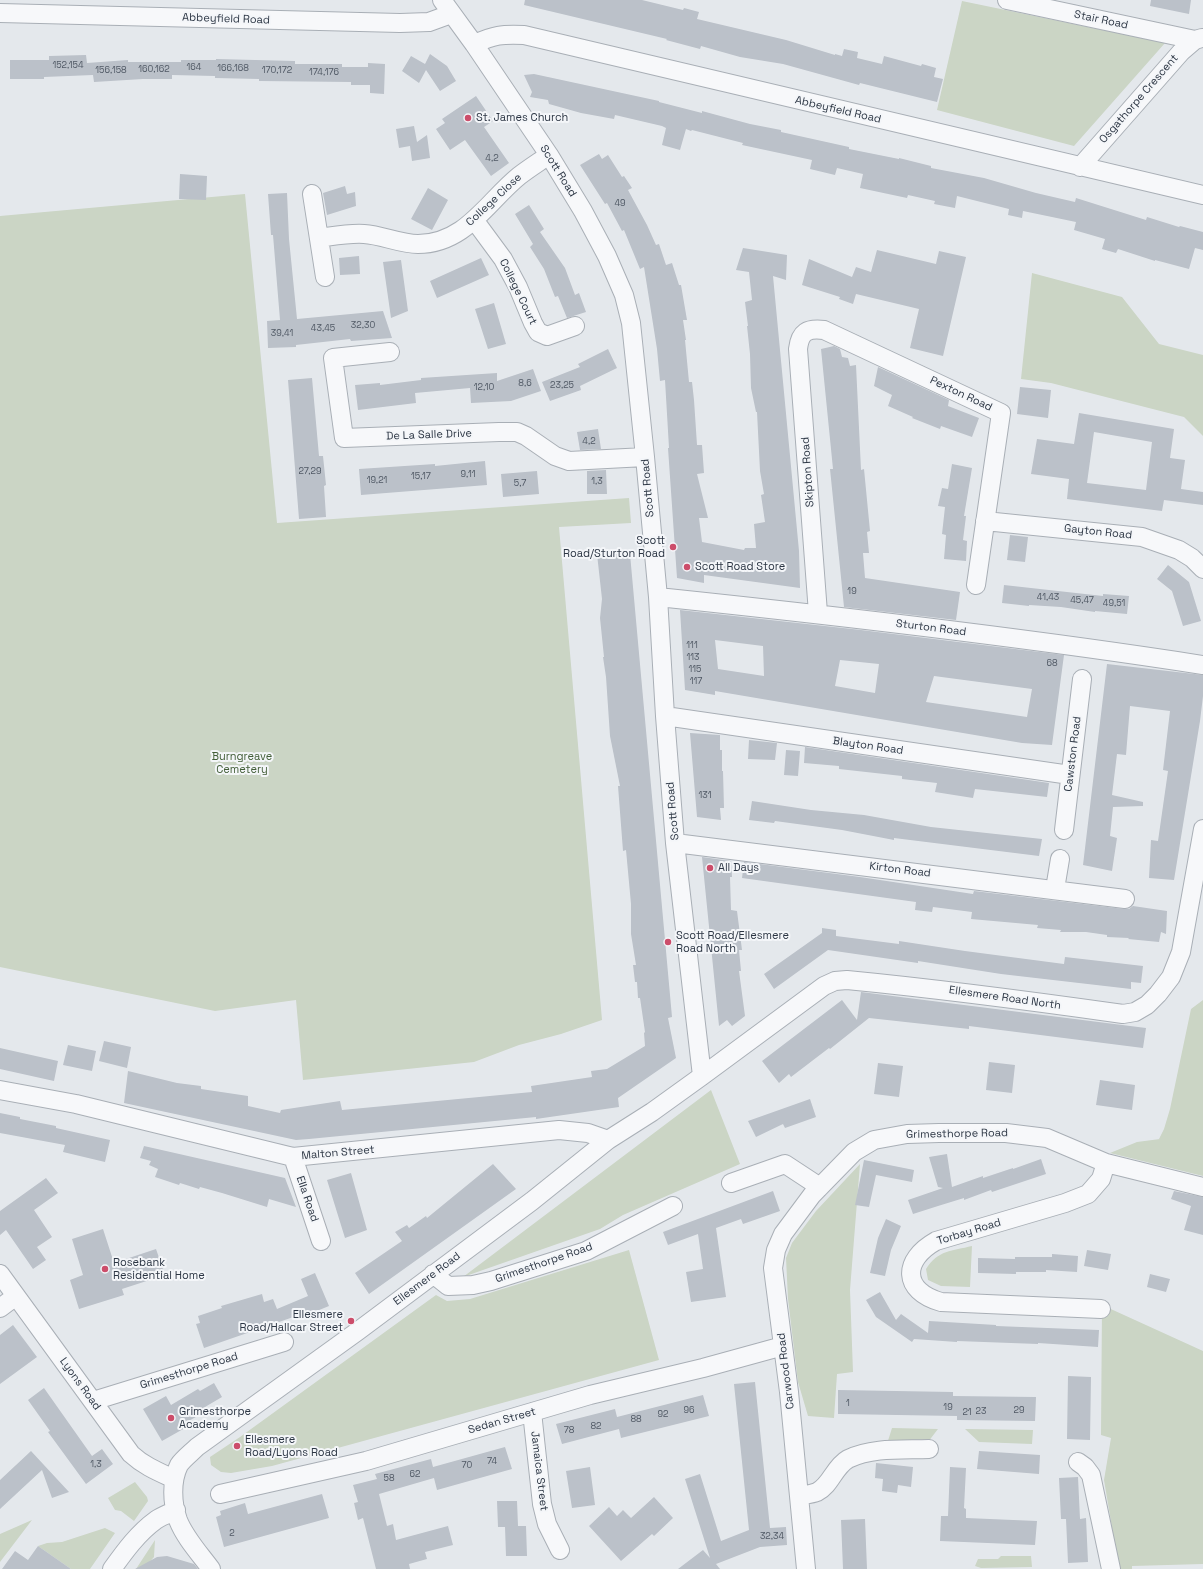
<!DOCTYPE html>
<style>
body{margin:0}
canvas{display:block;background:#e4e8ec}
</style>
<canvas width="1203" height="1569"></canvas>
<script>
const c = document.querySelector('canvas').getContext('2d');
c.lineJoin = 'round';
function fillPath(path, color) { c.fillStyle = color; c.fill(path, 'evenodd'); }
function stroke(path, color, width, dash) { c.strokeStyle = color; c.lineWidth = width; c.lineCap = dash ? 'butt' : 'round'; c.setLineDash(dash || []); c.stroke(path); }
function drawText(font, color, halo, rows, align = 'center') {
  c.font = font + ' "Space Grotesk",sans-serif'; c.lineWidth = 4; c.setLineDash([]); c.textBaseline = 'middle'; c.strokeStyle = halo; c.fillStyle = color; for (const [text, x, y, turn = 0] of rows) {
    c.save(); c.translate(x, y); c.rotate((+turn || 0) * Math.PI / 180); c.textAlign = isNaN(turn) ? turn : align; if (halo) c.strokeText(text, 0, 0); c.fillText(text, 0, 0); c.restore();
  }
}
const green = new Path2D(`
 M962,1L1165,43L1074,146L937,110Z
 M245,194L277,523L629,498L631,523L559,527L602,1020L561,1034L519,1045L474,1062L303,1080L296,1000L215,1011L0,967V216Z
 M1032,273L1122,297L1159,344L1203,355V436L1184,417L1051,383L1021,379Z
 M1203,1000V1176L1110,1153L1137,1142L1160,1139H1159L1164,1129L1170,1109L1191,1009Z
 M711,1090L740,1164L623,1215L600,1229L463,1277Z
 M860,1164L850,1290L853,1372L837,1374L834,1418L808,1416L798,1382L788,1299L786,1258L792,1243L816,1211Z
 M972,1246L970,1287L941,1286L928,1280L926,1269C938,1250 952,1251 972,1246Z
 M629,1250L659,1360L272,1466L231,1473L221,1472L211,1465L210,1457L240,1437L436,1295L447,1301L470,1299Z
 M1102,1305L1203,1351V1564L1132,1566V1569H1119L1104,1480L1111,1438L1101,1435Z
 M892,1428L938,1429L928,1442L887,1444Z
 M965,1429L1033,1430L1032,1444L979,1442Z
 M135,1482L147,1497L148,1501L134,1521L121,1511L115,1510L108,1498Z
 M32,1520L0,1562V1534Z
 M105,1528L115,1533L90,1569H71L38,1546L47,1543L62,1542Z
 M155,1540L154,1557L147,1565L136,1569Z
 M1001,1556H1031L1032,1567L981,1568L975,1566L978,1559H998Z`);
const building = new Path2D(`
 M525,0H642L683,10L684,8L699,12L697,19L786,40L835,55V54L842,56L844,49L858,52L857,58L882,64L884,56L921,66L922,64L936,68L934,77L943,79L937,102L860,83L859,85L783,64L740,57L701,46L700,49L666,40L667,39L524,5Z
 M1151,0H1191L1189,14L1150,6Z
 M430,54L447,66L456,81L440,91L426,70L419,83L402,71L411,56L425,64Z
 M86,55L87,63L128,60V62H181V60H216V59L295,61V64H342V67H368V63L385,64L384,94L370,93V85H351V82L259,81V79L215,78V76L172,75V79H143L94,82L93,75L44,77V79H10V60H49V56Z
 M534,74L659,101V102L702,113V111L750,124L781,130V132L849,147V149L899,159V158L931,166V168L984,178L1036,193L1075,202L1076,198L1146,220L1147,217L1179,227L1180,226L1203,232V250L1195,248L1189,269L1155,260V261L1118,249L1116,253L1102,249L1105,239L1074,230L1076,222L1023,211L1022,218L1008,215L1009,209L957,196L955,208L934,204L935,201L908,195L907,198L860,188L863,174L837,168L835,175L810,169L812,160L742,145L743,143L692,130L691,131L686,129L680,150L662,145L666,128L662,126L615,115L614,119L581,113L549,104L548,100L530,97L532,92L524,75Z
 M476,96L493,121L484,127L509,163L491,176L465,140L450,150L436,129L445,123L442,119Z
 M414,126L417,142L427,135L430,158L412,161L410,146L399,148L396,129Z
 M599,154L602,159L608,155L622,177L624,176L632,188L628,190L647,225L656,245L659,244L666,265L672,263L679,285H681L687,320H683L686,340H685L689,382H692L694,400L697,445H702L704,473L697,474L708,518H699L702,542L744,550L745,548H756L754,524L765,522L761,495L764,494L760,471L757,412H756L751,388L750,354L747,326H748L745,302L752,300L749,272L736,270L743,248L787,255L786,280L773,276L799,551L800,588L704,575V583L677,578L668,448H669L665,380L660,381L657,349L644,267L640,269L624,230L622,231L607,203L605,204L580,165Z
 M180,174L207,176L206,200L179,199Z
 M345,186L347,194L355,192L356,206L327,215L323,193Z
 M428,188L448,200L432,230L411,219Z
 M287,193L289,239L297,319L383,311L392,338L351,341L350,339L296,345V347L268,348L267,321L280,320L273,235H271L268,194Z
 M529,205L544,229L540,232L565,268L575,295L579,293L586,312L567,318L558,296L555,297L544,269L530,247L533,244L515,214Z
 M877,250L936,264L939,251L966,257L943,356L910,348L919,309L856,294L853,304L839,299L840,297L802,285L809,259L852,277L856,267L871,272Z
 M359,256L360,274L340,275L339,258Z
 M481,258L489,275L437,298L430,281Z
 M401,260L408,311L391,318L383,262Z
 M494,303L506,344L488,349L475,309Z
 M834,346L840,349L842,357L848,358L850,366L856,365L861,470L864,469L870,531L867,532L869,553H863L865,578L960,592L956,620L844,607L830,469H833L821,349Z
 M608,349L617,368L580,386L581,390L550,401L542,382L580,367L578,364Z
 M878,367L949,400L948,406L979,418L972,437L941,426L940,429L912,418L913,417L888,406L892,395L874,386Z
 M533,369L541,391L511,401L471,403L470,388L415,393L416,403L358,410L355,385L380,383V385L421,380V378L497,373V381Z
 M312,378L319,456H323L326,485L324,486L326,517L299,519L288,380Z
 M1020,387L1051,390L1048,418L1017,414Z
 M1079,413L1174,429L1170,458L1185,460L1181,489L1203,492V505L1164,500L1162,511L1067,499L1069,479L1031,474L1037,439L1074,444ZM1094,432L1152,442L1146,490L1087,483Z
 M598,429L601,449L580,450L577,432Z
 M485,461L487,485L361,495L359,469L435,464V466Z
 M952,464L972,468L964,516H966L963,540L967,541L966,561L944,559L946,535L942,534L945,507L938,506L942,488L948,489Z
 M606,470L607,494H587V471Z
 M537,471L539,494L503,497L501,474Z
 M1010,535L1028,537L1025,562L1007,560Z
 M597,554H630L672,1017L668,1018L676,1058L618,1098L619,1107L536,1119V1117L309,1139L296,1140L124,1103L128,1071L177,1083L201,1086V1089L248,1096V1106L280,1113L281,1110L340,1101L342,1110L532,1092L531,1086L592,1077L591,1071L607,1069L645,1046L644,1033L645,1032L640,998H638L637,982H635L633,965H636L631,934V904L626,850L623,851L618,786H620L610,736L606,677L603,657H604L600,618L602,599Z
 M1168,565L1189,582L1201,621L1183,626L1172,591L1157,579Z
 M1004,585L1103,596V594L1129,596L1127,614L1095,611V612L1061,607L1029,605V606L1002,603Z
 M680,610L861,630L1064,655L1052,745L1022,743L715,691V695L685,690ZM715,640L763,646L764,676L718,669ZM840,660L879,664L875,693L835,686ZM934,676L1032,689L1027,717L926,702Z
 M1107,664L1203,675V696L1200,721L1174,880L1149,878L1151,840L1158,841L1168,771L1163,770L1170,711L1130,706L1126,755L1117,754L1112,795L1143,802V806L1113,807L1110,836L1117,838L1112,871L1083,865Z
 M690,733L720,735V750H722V771H723L724,808H720L721,820L697,817Z
 M749,740L777,743L775,760L748,759Z
 M805,747L1049,783L1047,797L975,789L973,798L935,792L937,783L902,779V776L839,769V766L804,763Z
 M786,750L800,751L798,776L784,775Z
 M752,801L811,810L864,815L931,827L1042,839L1039,856L894,838V840L842,830L775,821L774,823L749,820Z
 M702,857L731,861L732,877H730L731,910L737,911L742,950H739L741,971H739L745,1016L732,1026L727,1020L719,1026Z
 M744,862L860,877L973,894L974,891L1124,909H1129L1133,906L1167,911L1166,934L1161,932L1159,942L1128,939L1129,938L1107,937V935L1086,932H1060L1061,930L1037,928L1038,925L971,919L972,912L933,907L932,912L915,910L916,902L742,878Z
 M822,928L836,930V936L899,944V941L965,951L1064,964L1065,957L1143,966L1141,983L1131,982V989L1001,974L918,961V963L828,950L774,989L764,974L822,933Z
 M861,992L1146,1028L1143,1048L969,1026V1029L869,1018L830,1049L829,1048L791,1077L789,1074L779,1083L762,1061L842,1000L857,1020Z
 M104,1041L131,1047L127,1068L99,1061Z
 M68,1045L96,1051L92,1071L63,1065Z
 M0,1048L58,1061L54,1081L0,1069Z
 M989,1062L1015,1065L1012,1093L986,1090Z
 M878,1063L903,1066L899,1097L874,1094Z
 M1100,1080L1135,1085L1132,1110L1096,1105Z
 M810,1099L816,1117L785,1128L783,1124L756,1137L748,1121Z
 M0,1113L20,1117V1119L56,1126V1128L110,1140L105,1162L63,1152L65,1145L0,1133Z
 M144,1146L285,1178L296,1207L269,1199L267,1207L222,1193L200,1187L199,1189L180,1183L179,1185L155,1177L158,1169L149,1165L151,1161L140,1158Z
 M947,1154L952,1187L983,1176V1178L1013,1168V1169L1041,1159L1046,1174L992,1192L991,1190L964,1200V1198L938,1206L913,1214L908,1200L943,1188L938,1187L929,1157Z
 M864,1160L914,1170L912,1182L876,1175L869,1207L855,1205Z
 M493,1164L516,1189L369,1294L355,1273L402,1241L395,1232L407,1225L409,1228L426,1216L427,1218Z
 M351,1173L367,1230L345,1238L327,1180Z
 M46,1178L58,1193L34,1210L52,1237L37,1247L46,1260L33,1269L6,1230L0,1235V1211Z
 M773,1191L780,1211L743,1224L741,1219L716,1228L726,1297L691,1302L686,1272L703,1269L698,1234L668,1245L663,1232Z
 M1174,1191L1203,1197V1235L1184,1230L1191,1206L1171,1199Z
 M886,1219L901,1226L891,1250L885,1276L870,1273L878,1238Z
 M103,1229L114,1263L156,1249L165,1275L122,1289L124,1295L79,1309L70,1280L83,1275L72,1239Z
 M1087,1250L1111,1254L1108,1270L1084,1266Z
 M1052,1254L1078,1256L1077,1272L1046,1270V1272H1016V1274L978,1273V1258L1015,1259V1257H1052Z
 M315,1273L329,1306L302,1317V1314L204,1348L196,1324L200,1323L198,1316L222,1308L221,1306L262,1294L264,1302L273,1299L277,1309L308,1296L301,1279Z
 M1150,1274L1170,1279L1166,1292L1147,1287Z
 M880,1292L896,1320L901,1314L928,1333L929,1321L996,1325V1326L1099,1330L1098,1347L1038,1343V1344L957,1341V1342L914,1339L912,1342L876,1317L866,1300Z
 M13,1325L37,1357L0,1384V1335Z
 M1068,1376L1091,1377L1090,1440L1067,1439Z
 M755,1382L770,1528L786,1527L787,1545L760,1547L716,1564L720,1569H678L703,1550L710,1558L685,1479L700,1474L721,1541L749,1530L734,1384Z
 M214,1383L222,1397L205,1407L207,1411L183,1424L185,1428L162,1441L143,1409L166,1396L171,1405L198,1389L200,1391Z
 M44,1388L92,1456L102,1449L113,1464L86,1484L48,1432L50,1431L28,1400Z
 M838,1390L953,1392V1396L1036,1397L1035,1421L957,1420V1416L838,1414Z
 M703,1395L709,1416L621,1438L619,1429L562,1444L556,1424L615,1409L617,1417Z
 M505,1447L512,1469L437,1490L434,1478L379,1494L387,1526L393,1524L396,1540L448,1526L453,1545L425,1552L427,1559L409,1564L410,1569H376L363,1518L358,1520L354,1503L358,1502L353,1485L377,1479L375,1474L431,1459L433,1467Z
 M31,1451L69,1492L52,1498L42,1470L0,1509V1480Z
 M979,1451L1040,1455L1039,1474L977,1469Z
 M876,1463L913,1467L911,1487L898,1485L897,1493L882,1491L883,1479L875,1478Z
 M590,1467L595,1505L572,1508L566,1471Z
 M950,1467L966,1468L964,1508L966,1509V1518L1037,1521L1035,1545L940,1541L941,1516H948Z
 M1078,1477L1080,1519L1086,1518L1088,1562L1068,1563L1066,1519H1061L1059,1478Z
 M322,1494L329,1518L224,1547L216,1517L221,1515L220,1511L245,1503L248,1514Z
 M654,1497L673,1518L654,1536L652,1534L621,1561L589,1526L609,1507L617,1516L623,1510L631,1518Z
 M497,1501H517L518,1526H526L527,1556H506L505,1527H498Z
 M865,1519L867,1569H843L841,1520Z
 M38,1546L71,1569H2L15,1551L28,1560Z
 M167,1556L194,1564L198,1569H135L157,1557Z`);
const minor = new Path2D(`
 M442,0L474,44L549,155L583,211L607,256L624,295L631,323L645,457L658,597L665,716L675,843L702,1076
 M1007,0L1195,40
 M0,13L400,23L429,22L451,14
 M474,44C495,35 501,34 524,35L1203,195
 M1080,167L1181,52L1195,40L1202,38
 M312,194L325,277
 M475,221L503,259L518,287L533,323L538,332L547,336L575,326
 M319,238C334,236 349,233 364,234C382,235 400,244 418,244C465,244 487,202 519,176C528,169 539,162 549,155
 M390,352L333,358L344,438L499,432H517L526,436L555,456L569,461L645,457
 M985,521L1142,537L1179,550L1192,558L1203,569
 M658,597C840,616 1022,637 1203,665
 M818,613L798,349C800,332 807,328 824,330L1001,413L976,585
 M665,716L1070,775
 M1064,830L1082,679
 M675,843L1125,899
 M1055,889L1060,859
 M0,1090L76,1104L293,1157L559,1130L588,1133L608,1140
 M293,1157L321,1241
 M731,1183L785,1164L820,1187
 M0,1274L131,1454C144,1466 159,1472 174,1479
 M433,1274L448,1286L473,1285L491,1281L586,1251L673,1206
 M0,1308L16,1296
 M1101,1309L941,1302C902,1291 902,1260 936,1241L1065,1203L1088,1194L1101,1179L1106,1163
 M93,1401L284,1342
 M532,1412L542,1504L547,1524L560,1550
 M1078,1462L1085,1467L1091,1475L1111,1569
 M220,1494L366,1461L590,1395L703,1368L783,1346
 M799,1496C804,1495 812,1494 817,1492C831,1485 834,1467 848,1459C873,1447 903,1450 929,1449
 M112,1569C125,1551 138,1533 156,1520C162,1516 170,1513 176,1510
 M211,1569C200,1554 185,1538 178,1520C172,1503 171,1481 179,1465C183,1459 191,1453 197,1447L358,1331L532,1201L608,1140L652,1112L702,1076L824,986L835,981L847,980C940,989 1031,1001 1123,1014L1135,1012L1147,1005L1158,994L1171,977L1181,952L1203,829
 M806,1569L789,1392L773,1268L776,1250L783,1234L812,1195L854,1152L874,1140L907,1134L939,1133H1006L1047,1138L1106,1163L1203,1187`);
const markers = [
 [468,118,4,"#cc4d6a"],
 [673,547,4,"#cc4d6a"],
 [687,567,4,"#cc4d6a"],
 [710,868,4,"#cc4d6a"],
 [668,942,4,"#cc4d6a"],
 [105,1269,4,"#cc4d6a"],
 [351,1321,4,"#cc4d6a"],
 [171,1418,4,"#cc4d6a"],
 [237,1446,4,"#cc4d6a"]
];
const numberNames = [
 ["152,154",68,66],
 ["164",194,68],
 ["166,168",233,69],
 ["160,162",154,70],
 ["156,158",111,71],
 ["170,172",277,71],
 ["174,176",324,73],
 ["4,2",492,159],
 ["49",620,204],
 ["32,30",363,326],
 ["43,45",323,329],
 ["39,41",282,334],
 ["8,6",525,384],
 ["23,25",562,386],
 ["12,10",484,388],
 ["4,2",589,442],
 ["27,29",310,472],
 ["9,11",468,475],
 ["15,17",421,477],
 ["19,21",377,481],
 ["1,3",597,482],
 ["5,7",520,484],
 ["19",852,592],
 ["41,43",1048,598],
 ["45,47",1082,601],
 ["49,51",1114,604],
 ["111",692,646],
 ["113",693,658],
 ["68",1052,664],
 ["115",695,670],
 ["117",696,682],
 ["131",705,796],
 ["1",848,1404],
 ["19",948,1408],
 ["96",689,1411],
 ["29",1019,1411],
 ["23",981,1412],
 ["21",967,1413],
 ["92",663,1415],
 ["88",636,1420],
 ["82",596,1427],
 ["78",569,1431],
 ["74",492,1462],
 ["1,3",96,1465],
 ["70",467,1466],
 ["62",415,1475],
 ["58",389,1479],
 ["2",232,1534],
 ["32,34",772,1537]
];
const streetNames = [
 ["Abbeyfield Road",226,19,2],
 ["Stair Road",1101,20,12],
 ["Osgathorpe Crescent",1139,99,-49],
 ["Abbeyfield Road",838,110,13],
 ["Scott Road",558,171,58],
 ["College Close",494,200,-43],
 ["College Court",518,292,64],
 ["Pexton Road",961,394,25],
 ["De La Salle Drive",429,435,-2],
 ["Skipton Road",808,472,-94],
 ["Scott Road",648,488,-95],
 ["Gayton Road",1098,532,6],
 ["Sturton Road",931,628,7],
 ["Blayton Road",868,746,8],
 ["Cawston Road",1073,754,-83],
 ["Scott Road",673,811,-95],
 ["Kirton Road",900,870,7],
 ["Ellesmere Road North",1005,998,8],
 ["Grimesthorpe Road",957,1134,-1],
 ["Malton Street",338,1153,-5],
 ["Ella Road",307,1199,71],
 ["Torbay Road",969,1232,-17],
 ["Grimesthorpe Road",544,1263,-19],
 ["Ellesmere Road",427,1279,-37],
 ["Grimesthorpe Road",189,1371,-17],
 ["Carwood Road",786,1371,-97],
 ["Lyons Road",80,1384,54],
 ["Sedan Street",502,1421,-16],
 ["Jamaica Street",539,1471,83]
];
const poiNames = [
 ["St. James Church",476,118],
 ["Scott",665,541,"right"],
 ["Road/Sturton Road",665,554,"right"],
 ["Scott Road Store",695,567],
 ["All Days",718,868],
 ["Scott Road/Ellesmere",676,936],
 ["Road North",676,949],
 ["Rosebank",113,1263],
 ["Residential Home",113,1276],
 ["Ellesmere",343,1315,"right"],
 ["Road/Hallcar Street",343,1328,"right"],
 ["Grimesthorpe",179,1412],
 ["Academy",179,1425],
 ["Ellesmere",245,1440],
 ["Road/Lyons Road",245,1453]
];
const parkNames = [
 ["Burngreave",242,757],
 ["Cemetery",242,770]
];
fillPath(green, '#cbd5c5');
fillPath(building, '#bbc1c9');
stroke(minor, '#a9afb6', 20);
stroke(minor, '#f7f8fa', 18);
for (const [x, y, r, color] of markers) { const dot = new Path2D(); dot.arc(x, y, r, 0, 2 * Math.PI); c.fillStyle = color; c.fill(dot); stroke(dot, '#f4f6f9', 1.5); }
drawText('9px', '#505965', null, numberNames);
drawText('11px', '#2c3644', '#f4f6f9', streetNames);
drawText('11px', '#2c3644', '#f4f6f9', poiNames, 'left');
drawText('11px', '#435f39', '#f4f6f9', parkNames);
</script>
